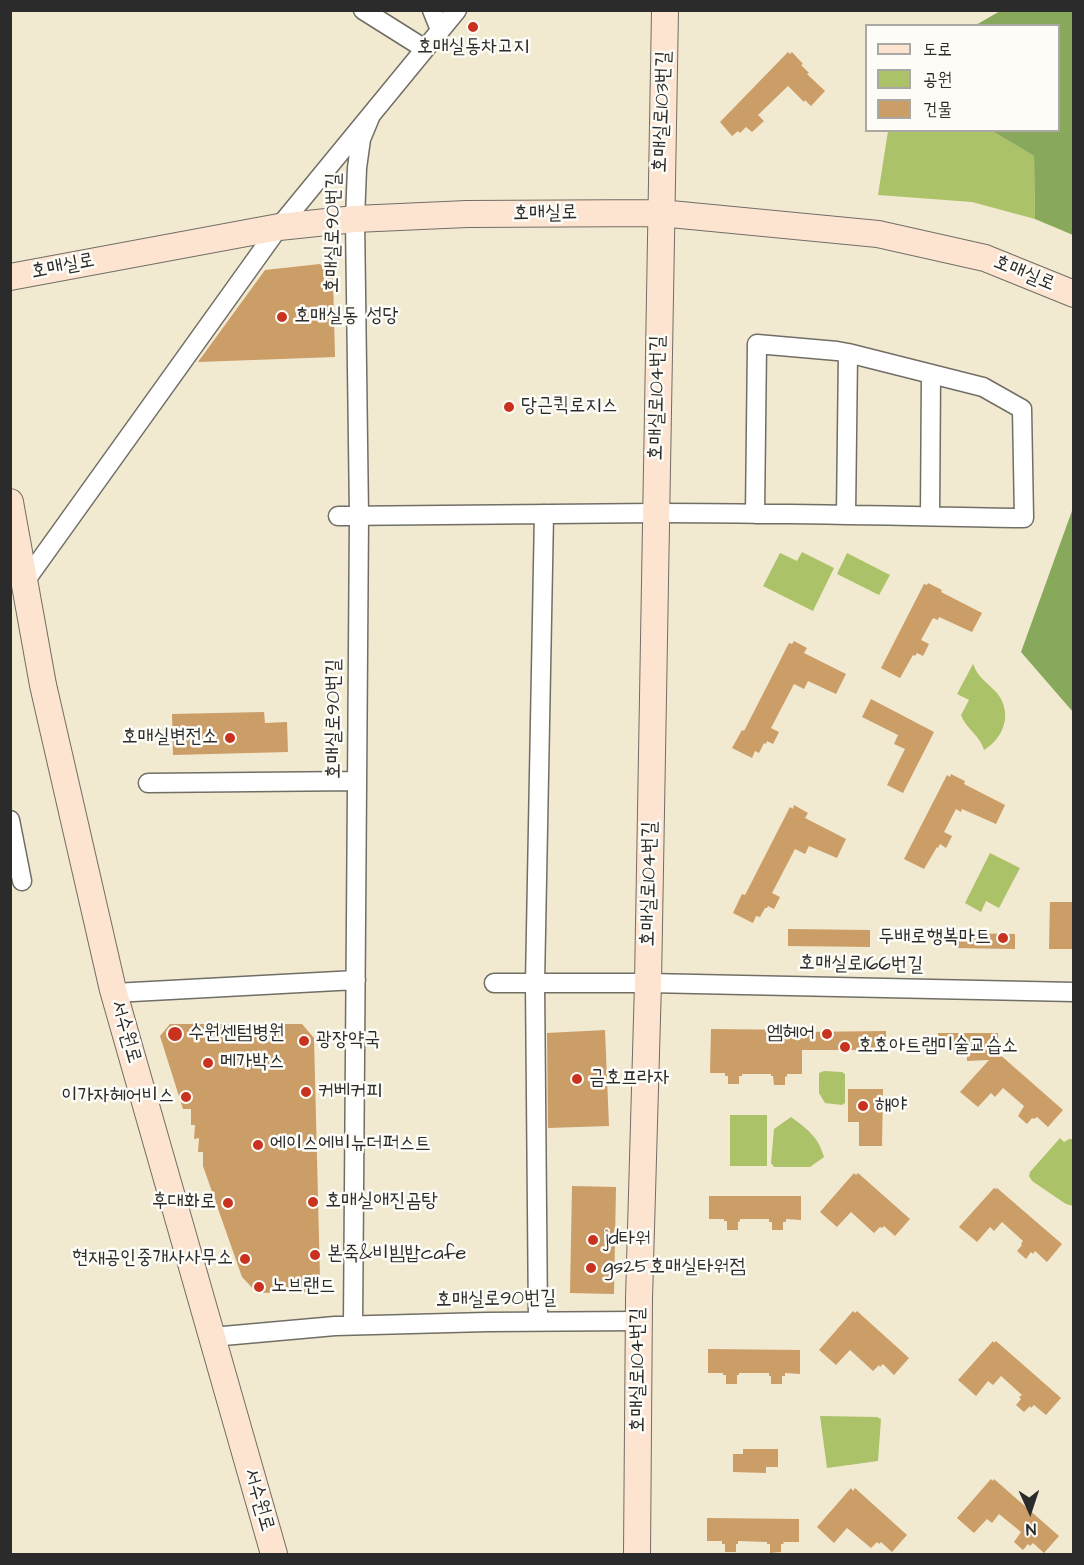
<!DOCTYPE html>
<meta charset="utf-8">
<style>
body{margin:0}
#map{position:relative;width:1084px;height:1565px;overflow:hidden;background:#f2e9d1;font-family:"Architects Daughter","Poor Story",sans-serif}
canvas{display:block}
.frame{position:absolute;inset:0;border:12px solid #2b2b2b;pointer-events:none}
.legend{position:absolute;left:865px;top:24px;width:195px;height:108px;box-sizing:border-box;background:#fdfcf7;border:2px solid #a9a8a5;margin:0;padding:8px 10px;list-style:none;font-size:18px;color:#2b2b2b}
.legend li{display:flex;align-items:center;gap:12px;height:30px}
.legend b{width:30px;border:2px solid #a9a8a5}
.north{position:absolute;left:1000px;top:1481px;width:60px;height:60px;-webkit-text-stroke:4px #fdfcf7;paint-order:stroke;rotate:177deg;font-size:16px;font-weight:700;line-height:24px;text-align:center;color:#2b2b2b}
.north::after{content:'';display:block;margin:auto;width:21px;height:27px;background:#2b2b2b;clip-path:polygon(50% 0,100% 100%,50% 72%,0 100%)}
</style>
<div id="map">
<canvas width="1084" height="1565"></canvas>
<div class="frame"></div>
<ul class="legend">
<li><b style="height:8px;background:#fde4d1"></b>도로</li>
<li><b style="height:16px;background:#abc268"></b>공원</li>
<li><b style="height:16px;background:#cb9d67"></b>건물</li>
</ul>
<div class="north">N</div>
</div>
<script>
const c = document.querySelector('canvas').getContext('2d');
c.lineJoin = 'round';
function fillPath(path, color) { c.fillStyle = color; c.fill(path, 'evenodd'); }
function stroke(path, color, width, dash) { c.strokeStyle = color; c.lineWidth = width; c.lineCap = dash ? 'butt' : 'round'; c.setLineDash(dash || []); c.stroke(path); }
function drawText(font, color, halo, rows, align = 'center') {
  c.font = font + ' "Architects Daughter","Poor Story",sans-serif'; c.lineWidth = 5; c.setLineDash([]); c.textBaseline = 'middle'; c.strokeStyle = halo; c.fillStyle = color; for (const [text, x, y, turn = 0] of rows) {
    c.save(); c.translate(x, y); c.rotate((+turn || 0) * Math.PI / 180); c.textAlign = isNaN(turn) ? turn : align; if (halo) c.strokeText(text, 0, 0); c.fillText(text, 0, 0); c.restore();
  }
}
const green = new Path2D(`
 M888,131H992L1034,156L1035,219L972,202L878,195Z
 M802,552L834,568L813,611L763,586L780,553L797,561Z
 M847,553L890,575L879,595L837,574Z
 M973,664C978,678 988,683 997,693C1013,713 1004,738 984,750C980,735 966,729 961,715L969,700L957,694Z
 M990,853L1020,868L999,908L986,901L981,912L965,903Z
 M824,1071L842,1072L845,1074V1103L842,1105L825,1103L819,1093V1073Z
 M730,1115H767V1166H730Z
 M791,1117C807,1129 818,1136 824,1157L810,1167H774L771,1163L774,1129Z
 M1060,1138L1064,1142L1069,1139H1073V1206L1066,1204L1032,1181L1029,1176L1030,1172Z
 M820,1416L877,1417L881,1419L878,1461L827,1468Z`);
const forest = new Path2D(`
 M1000,11H1073V235L1035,219L1034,156L992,131L1058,130V26L976,25Z
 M1073,508V712L1021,652Z`);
const building = new Path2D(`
 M788,52L790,54L792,52L803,64L801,65L809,73L807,74L825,91L811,106L805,100L804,102L788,86L758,115L764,121L752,132L746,127L740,133L738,131L732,136L720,122Z
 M320,264L333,277L335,357L198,362L265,270Z
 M928,583L942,590L941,592L982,613L972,632L939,617L938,620L933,618L921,640L929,644L923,656L917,653L915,656L913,655L900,678L881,668L924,584L927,585Z
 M794,641L807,648L804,653L846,674L836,694L808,681L804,689L794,684L771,728L779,732L773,744L767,741L766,744L764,743L759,753L755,751L752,758L732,748L742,730L744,731L789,643L792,644Z
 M871,699L934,732L903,793L887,785L905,749L894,744L898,735L862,717Z
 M264,712L265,723L287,722L288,752L173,755L172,714Z
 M951,774L965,781L964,784L1005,805L996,824L962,809L961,812L956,809L944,832L952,836L946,848L940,844L938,848L937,847L924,869L904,859L947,775L950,777Z
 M794,805L808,813L805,818L846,839L837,858L809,846L805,854L795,849L772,893L780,897L774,909L768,906L767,908H765L760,917L756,916L753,923L733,913L742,894L745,895L790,807L793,809Z
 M1050,902H1074V949H1049Z
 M788,929L870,930V947L788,946Z
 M955,933L1015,934V949L955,948Z
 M170,1024H302L314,1038L320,1278L306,1292L257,1293L242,1277L203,1166V1152H198L199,1138L194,1139L195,1125H191V1109H183L160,1036Z
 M711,1029L803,1030V1032L886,1031V1050H802V1074H787V1076L785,1077V1085H774L773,1076H771V1074H742V1076H739V1084H728V1076H725V1073H710Z
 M605,1030L609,1126L548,1128L547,1033Z
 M938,1033H998V1053L1063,1110L1048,1127L1037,1117L1034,1119L1032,1118L1027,1124L1018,1116L1024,1106L1003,1088L995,1097L991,1093L978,1107L960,1092L989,1060L967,1061V1052H947V1046H938Z
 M848,1089H883L882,1146H859V1122H848Z
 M854,1173L856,1175L858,1173L910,1219L895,1236L884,1226L882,1228L880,1227L874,1233L851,1212L837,1227L820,1212Z
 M572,1186L616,1187L614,1294L570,1293Z
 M994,1188L996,1189L997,1188L1062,1244L1047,1262L1035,1251L1033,1254L1031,1252L1026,1259L1017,1251L1022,1245L1021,1244L1023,1241L1002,1222L994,1231L990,1227L977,1242L959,1227Z
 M709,1196H801V1220L786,1219V1222H783V1230H772V1222H769V1219H740V1221L738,1222V1230H727V1221H724V1219H709Z
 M853,1311L855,1313L857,1311L909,1358L894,1375L883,1364L880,1367L879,1365L873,1371L850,1350L836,1365L819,1350Z
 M993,1341L994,1343L996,1341L1061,1398L1046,1415L1034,1405L1031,1408L1030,1406L1024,1412L1016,1405L1021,1399L1019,1397L1022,1395L1001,1376L993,1385L988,1381L976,1396L958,1380Z
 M708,1349L800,1350V1374L785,1373V1376H782V1384H771V1376H769V1373H739V1375H737V1384H726V1375H723V1373H708Z
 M743,1449H778V1467H766V1473L733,1472V1454H743Z
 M991,1479L993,1481L994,1479L1059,1536L1044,1553L1033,1543L1030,1546L1028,1544L1023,1550L1014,1542L1021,1532L999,1514L992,1523L987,1519L974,1533L957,1518Z
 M851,1488L853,1491L855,1488L907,1535L892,1552L881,1542L879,1544L877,1542L871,1548L847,1528L834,1543L817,1527Z
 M707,1518L799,1519V1542H783L784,1544H781V1552L770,1553V1544H767V1542L738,1541V1544H736V1552H725V1544H722V1541H707Z`);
const street = new Path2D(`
 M363,10L425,49
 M432,10L440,30
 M846,515L848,353
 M338,516C444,516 550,513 656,513C779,513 902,516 1024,518L1022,409L983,387L848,353L837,351L757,344L755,514
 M930,516L931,374
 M26,580L279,227L457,10
 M148,783L357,781
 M10,820L22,881
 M494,983H648L1074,992
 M114,993L356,980
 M538,1321L535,983L544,514
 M353,1325L359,516L355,219L357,168L361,139L371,115
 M212,1337L335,1326L487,1322L639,1321`);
const secondary = new Path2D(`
 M10,277L279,227L355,219L467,214L660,213L878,234L985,258L1074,294
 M10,502L43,685L113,990L274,1554
 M637,1554L639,1299L648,983L665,10`);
const markers = [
 [473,27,6,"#c8321e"],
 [282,317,6,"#c8321e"],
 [509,407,6,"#c8321e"],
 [230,738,6,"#c8321e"],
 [1003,938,6,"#c8321e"],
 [175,1034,8,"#c8321e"],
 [827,1034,6,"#c8321e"],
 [304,1041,6,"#c8321e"],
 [845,1047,6,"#c8321e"],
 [208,1063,6,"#c8321e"],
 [577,1079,6,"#c8321e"],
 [306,1092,6,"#c8321e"],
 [186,1097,6,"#c8321e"],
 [863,1106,6,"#c8321e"],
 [258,1145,6,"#c8321e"],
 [313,1202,6,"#c8321e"],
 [228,1203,6,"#c8321e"],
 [593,1240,6,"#c8321e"],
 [315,1255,6,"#c8321e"],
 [245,1259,6,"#c8321e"],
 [591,1268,6,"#c8321e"],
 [259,1287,6,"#c8321e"]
];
const poiNames = [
 ["호매실동차고지",473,48,"center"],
 ["호매실동 성당",294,317],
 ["당근퀵로지스",521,407],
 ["호매실변전소",218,738,"right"],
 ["두배로행복마트",991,938,"right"],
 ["수원센텀병원",188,1034],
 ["엠헤어",815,1034,"right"],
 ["광장약국",316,1041],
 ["호호아트랩미술교습소",857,1047],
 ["메가박스",220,1063],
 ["금호프라자",589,1079],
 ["커베커피",318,1092],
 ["이가자헤어비스",174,1097,"right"],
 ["해야",875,1106],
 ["에이스에비뉴더퍼스트",270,1145],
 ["호매실애진곰탕",325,1202],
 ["후대화로",216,1203,"right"],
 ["jd타워",605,1240],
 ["본죽&비빔밥cafe",327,1255],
 ["현재공인중개사사무소",233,1259,"right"],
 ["gs25호매실타워점",603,1268],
 ["노브랜드",271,1287]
];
const streetNames = [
 ["호매실로103번길",663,112,-88],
 ["호매실로",545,214,-1],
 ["호매실로90번길",334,233,-89],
 ["호매실로",63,267,-11],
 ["호매실로",1024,274,22],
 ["호매실로104번길",658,398,-89],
 ["호매실로90번길",335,719,-90],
 ["호매실로104번길",650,884,-89],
 ["호매실로166번길",861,965,1],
 ["서수원로",125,1032,74],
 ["호매실로90번길",496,1300,-1],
 ["호매실로104번길",639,1370,-90],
 ["서수원로",258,1500,74]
];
fillPath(green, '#abc268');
fillPath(forest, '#88a85c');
fillPath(building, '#cb9d67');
stroke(street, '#716e65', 21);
stroke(secondary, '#716e65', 28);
stroke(street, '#fff', 18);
stroke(secondary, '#fde4d1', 26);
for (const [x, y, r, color] of markers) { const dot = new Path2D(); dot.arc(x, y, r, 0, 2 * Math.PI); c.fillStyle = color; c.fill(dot); stroke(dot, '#fdfcf7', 2); }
drawText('20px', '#2b2b2b', '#fdfcf7', poiNames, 'left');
drawText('20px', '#2b2b2b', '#fdfcf7', streetNames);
</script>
